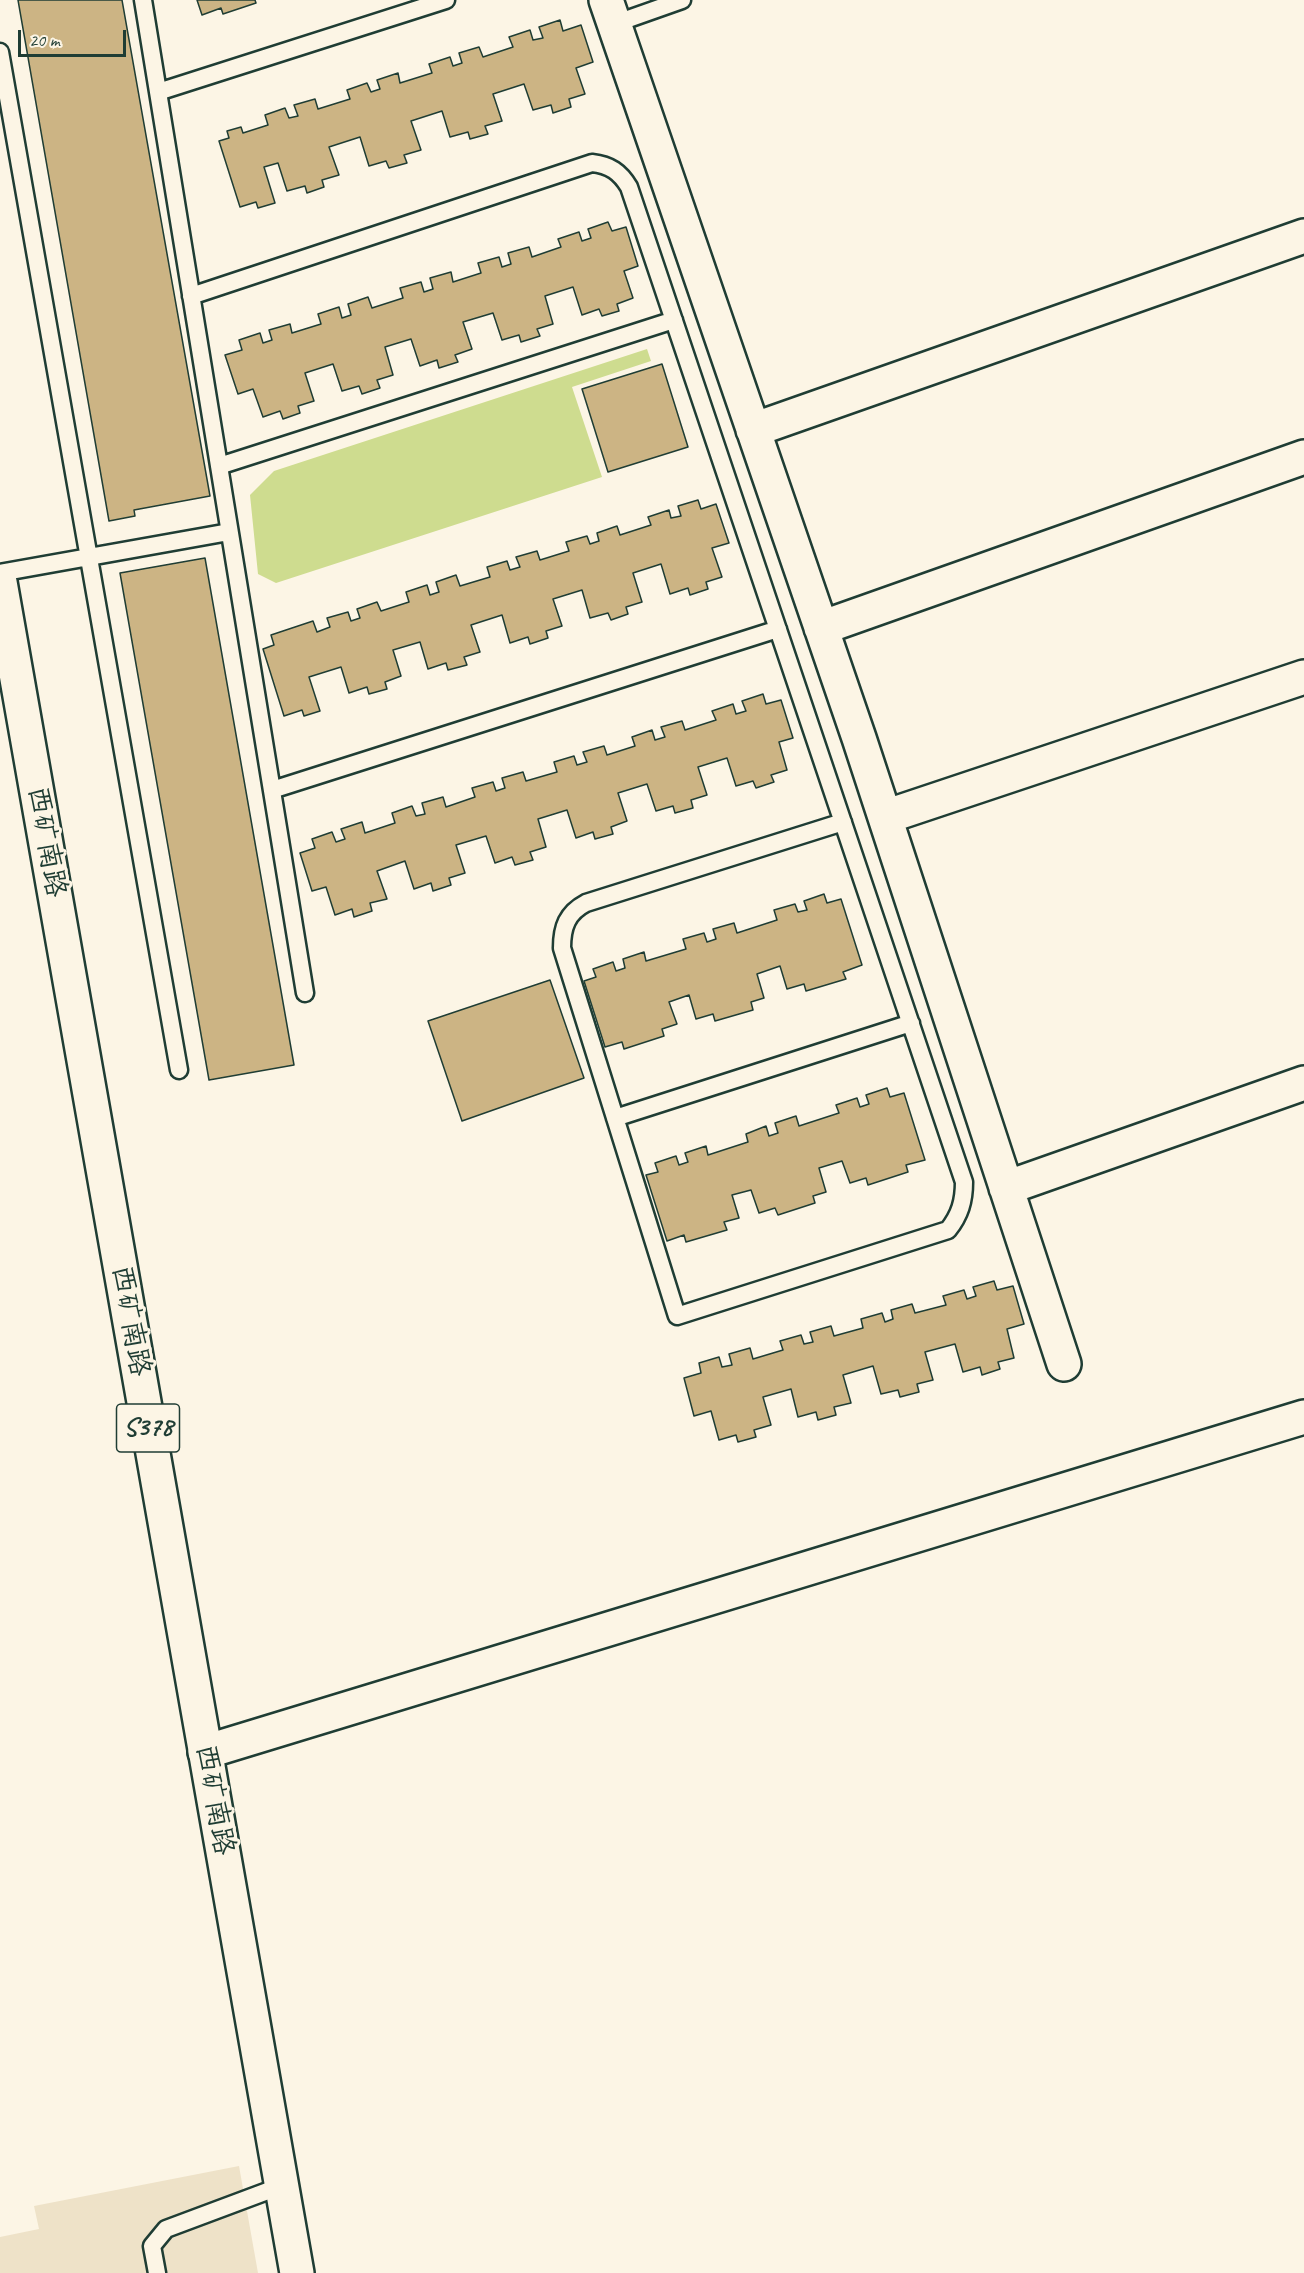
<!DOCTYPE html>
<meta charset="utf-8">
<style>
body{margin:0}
#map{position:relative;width:1304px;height:2273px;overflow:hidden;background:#fcf5e5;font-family:Caveat,sans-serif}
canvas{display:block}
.scale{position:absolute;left:18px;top:30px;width:108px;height:27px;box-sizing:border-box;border:3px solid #1f3d34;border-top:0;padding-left:8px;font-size:18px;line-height:21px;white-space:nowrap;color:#1f3d34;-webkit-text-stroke:4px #fcf5e5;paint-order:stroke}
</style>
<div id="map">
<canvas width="1304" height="2273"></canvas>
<div class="scale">20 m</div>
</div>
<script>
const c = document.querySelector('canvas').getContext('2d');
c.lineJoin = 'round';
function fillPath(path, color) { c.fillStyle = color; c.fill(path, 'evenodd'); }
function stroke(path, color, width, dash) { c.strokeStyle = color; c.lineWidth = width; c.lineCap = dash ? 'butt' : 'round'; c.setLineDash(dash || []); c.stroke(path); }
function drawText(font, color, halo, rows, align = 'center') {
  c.font = font + ' Caveat,"LXGW WenKai TC",sans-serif'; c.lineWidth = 6; c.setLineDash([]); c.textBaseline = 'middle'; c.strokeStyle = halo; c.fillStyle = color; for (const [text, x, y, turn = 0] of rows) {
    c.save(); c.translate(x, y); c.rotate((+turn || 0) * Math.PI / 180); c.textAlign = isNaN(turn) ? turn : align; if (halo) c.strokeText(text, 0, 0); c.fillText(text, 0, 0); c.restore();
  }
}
const built = new Path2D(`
 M239,2166L258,2273H0V2237L39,2229L34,2206Z`);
const green = new Path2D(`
 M647,349L651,361L572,387L602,477L276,583L258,574L250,495L274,471Z`);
const building = new Path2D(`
 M18,0H122L210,496L134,510L135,516L109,521Z
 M197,0H255L256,3L223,14L221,8L202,15Z
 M560,20L563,31L581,25L593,62L576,68L585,94L569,99L571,107L553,113L551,105L533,110L524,84L493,94L502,121L485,126L488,134L470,139L468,132L450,137L442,111L411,121L421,150L404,155L407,163L389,168L386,161L369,166L360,137L329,147L339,175L322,180L324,187L307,193L305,186L287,191L278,163L264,167L275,203L258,208L256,202L240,207L219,141L229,138L227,131L241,127L243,133L268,125L265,115L285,108L289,118L298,116L294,105L315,99L318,109L350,99L347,90L367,83L371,92L380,89L377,80L398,73L400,83L432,73L429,64L450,57L453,66L462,63L459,53L479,47L483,57L513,47L509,37L530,30L533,40L543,38L539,27Z
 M608,222L612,231L626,227L638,266L624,271L633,298L617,304L619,311L602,316L599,309L582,315L573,287L545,296L553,324L537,329L540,336L521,342L519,335L502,340L493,313L463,322L472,349L455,355L458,362L439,368L437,360L420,366L411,339L385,347L393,375L377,380L380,388L362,394L359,386L342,391L333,364L305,373L314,401L298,406L300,413L283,419L280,411L263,417L253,389L238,394L225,355L242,350L239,340L260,333L263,343L272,340L269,330L290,324L292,333L321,324L318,314L339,307L342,318L351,315L348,304L368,297L372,308L403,298L400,288L421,282L424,292L433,289L430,278L451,272L453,282L481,273L478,263L499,257L502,267L511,264L508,253L529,247L532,257L561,247L558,239L579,232L582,241L591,238L588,229Z
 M662,364L688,447L608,472L582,389Z
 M698,500L701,509L716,504L729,543L712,548L722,577L706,582L708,589L690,595L688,588L670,594L661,564L633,573L642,602L626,607L628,614L611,620L608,613L590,618L582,590L553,599L562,626L546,631L548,638L530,644L528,637L510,643L502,615L471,625L480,652L464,657L467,665L448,670L446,663L428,669L420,642L393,650L401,676L385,682L387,689L369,694L367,687L349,693L341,667L309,677L320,711L304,716L302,710L284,716L263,649L274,645L271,635L313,621L317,632L330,627L327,618L348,612L351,621L360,618L357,609L377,602L381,611L409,602L406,592L427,585L430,595L439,592L436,582L456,575L460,586L490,577L487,567L507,561L510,570L520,567L516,557L537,551L540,560L569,551L566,542L587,536L590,544L599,541L597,533L617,526L620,535L651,525L648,517L669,510L671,518L681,516L678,506Z
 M205,558L294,1065L209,1080L120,573Z
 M763,694L766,704L781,700L793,738L779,742L787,770L771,775L774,782L756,788L753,781L736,786L727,758L698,767L707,795L691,800L693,808L675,813L673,806L656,811L647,784L618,793L627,821L611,827L613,834L595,839L593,832L576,838L567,810L538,819L546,847L530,852L533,860L515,865L512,857L495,863L486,836L456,845L465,873L449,878L451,885L433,891L431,883L414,889L405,861L377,871L387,899L370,903L372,911L354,917L352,909L335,915L326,887L312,891L300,853L315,848L312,839L332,832L336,842L345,839L341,829L362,822L365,833L395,823L392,813L412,806L416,816L425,814L422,803L443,797L446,807L475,797L472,788L493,782L496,791L505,788L502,778L523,772L526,781L557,772L554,762L574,756L577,765L587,762L583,752L604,746L607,755L635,746L632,737L652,730L655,740L665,737L661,727L682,721L685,730L716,720L712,711L733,704L736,714L746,711L742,701Z
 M824,894L827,903L841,899L862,965L843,972L846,979L806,991L804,984L787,989L780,966L757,974L764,998L751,1002L753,1010L715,1021L713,1014L696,1019L689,995L669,1002L677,1024L662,1029L664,1036L624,1049L622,1042L605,1047L584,981L596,977L593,969L613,962L616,971L625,968L623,959L644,952L646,961L686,949L683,939L704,933L707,942L716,939L713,929L734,923L737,933L777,920L774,910L795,904L798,912L807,910L804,901Z
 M550,980L584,1078L462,1121L428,1021Z
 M887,1088L890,1097L904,1093L925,1160L906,1165L908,1172L868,1185L866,1178L850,1183L842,1161L819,1168L826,1192L813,1196L815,1203L778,1215L775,1208L759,1213L751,1190L732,1195L739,1218L724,1222L727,1230L686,1242L684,1235L667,1241L646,1175L658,1172L655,1163L676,1156L679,1165L688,1162L685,1153L706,1146L708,1155L748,1142L746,1134L766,1126L769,1136L778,1133L775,1123L796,1116L799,1126L839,1113L836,1105L857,1098L860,1107L869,1104L866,1095Z
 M994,1281L997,1290L1013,1286L1024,1324L1007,1329L1014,1358L998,1362L1000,1369L982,1375L980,1367L963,1372L955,1344L925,1352L933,1380L917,1384L919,1392L900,1397L898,1390L881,1394L873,1366L843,1375L851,1403L834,1407L836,1415L818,1420L816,1412L798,1417L791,1389L763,1397L771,1425L754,1430L756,1437L738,1442L736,1435L719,1440L711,1411L694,1416L684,1378L701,1373L699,1363L719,1357L722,1367L732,1365L729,1354L750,1348L753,1359L783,1350L780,1341L801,1335L804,1344L813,1342L810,1332L831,1326L834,1336L863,1328L861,1319L882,1313L885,1322L893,1319L891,1310L912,1304L915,1313L946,1305L943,1296L964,1290L967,1299L976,1296L973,1287Z`);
const lane = new Path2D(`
 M143,0L305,993
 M614,24L682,0
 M0,52L179,1070
 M158,92L446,0
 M191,296L592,163C610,165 620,172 629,187L964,1182C964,1201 960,1215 948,1230L677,1316L562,948C562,927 567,913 586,903L843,822
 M219,466L674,320
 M0,573L229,532
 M272,790L778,629
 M615,1118L911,1023
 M157,2273L152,2246L166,2229L281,2186`);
const street = new Path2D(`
 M606,0L859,738L1064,1364
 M753,430L1304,236
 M821,628L1304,457
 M885,817L1304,677
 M1006,1188L1304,1083`);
const secondary = new Path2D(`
 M205,1752L1304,1417`);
const primary = new Path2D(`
 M0,582L297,2273`);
const shields = [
 [148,1428,63]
];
const shieldNames = [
 ["S378",148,1428]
];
const streetNames = [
 ["西矿南路",46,842,80],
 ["西矿南路",130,1321,80],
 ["西矿南路",214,1800,80]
];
fillPath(built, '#eee2c8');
fillPath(green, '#cedc8f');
fillPath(building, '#ccb484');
stroke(building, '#1f3d34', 1.5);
stroke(lane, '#1f3d34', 21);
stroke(street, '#1f3d34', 38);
stroke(secondary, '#1f3d34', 38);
stroke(primary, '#1f3d34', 38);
stroke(lane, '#fcf5e5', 16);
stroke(street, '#fcf5e5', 33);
stroke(secondary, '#fcf5e5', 33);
stroke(primary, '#fcf5e5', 33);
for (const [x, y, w] of shields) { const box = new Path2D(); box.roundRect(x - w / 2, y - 24, w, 48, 4.5); c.fillStyle = '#fcf5e5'; c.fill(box); stroke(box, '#1f3d34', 1.5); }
drawText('bold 27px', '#1f3d34', null, shieldNames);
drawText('28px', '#1f3d34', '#fcf5e5', streetNames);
</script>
